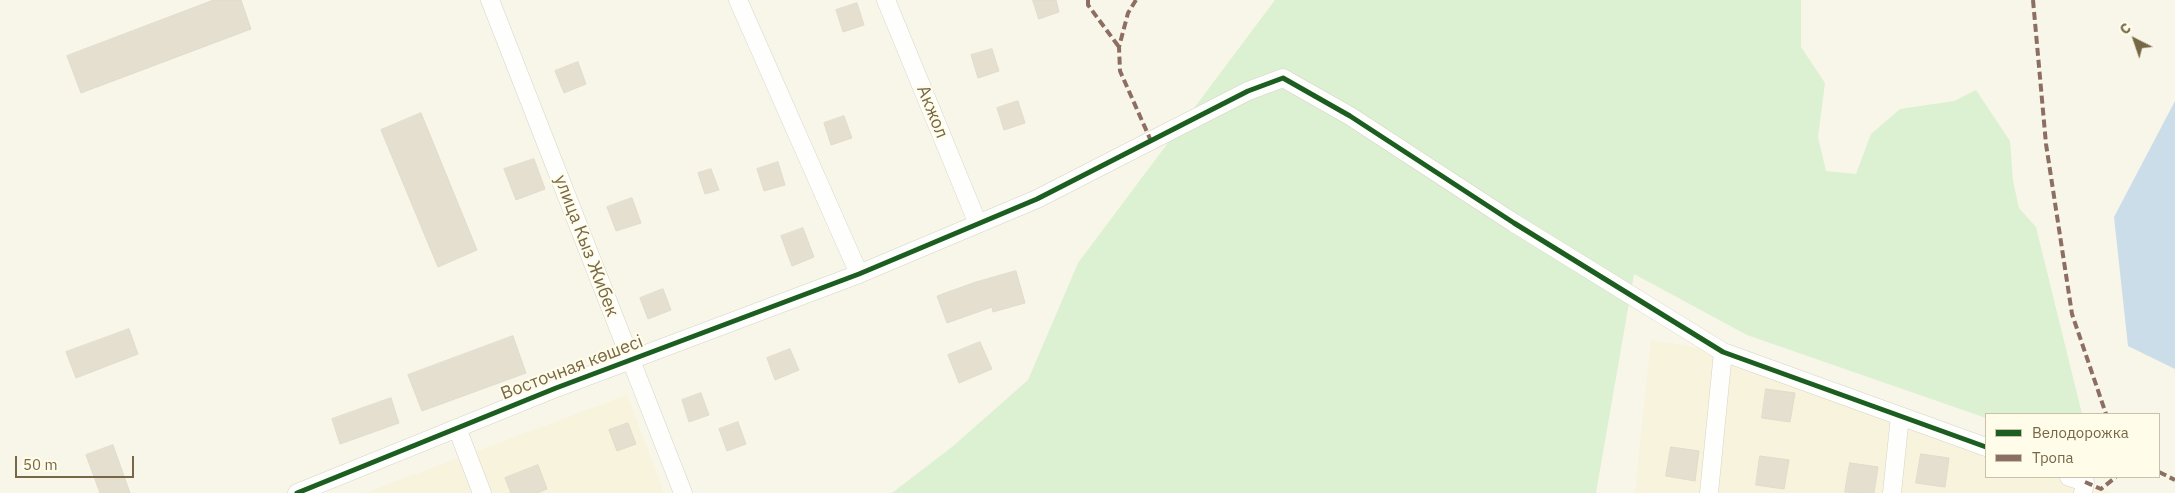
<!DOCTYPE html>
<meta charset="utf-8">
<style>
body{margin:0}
#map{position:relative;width:2175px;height:493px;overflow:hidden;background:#f8f6e9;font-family:"IBM Plex Sans",sans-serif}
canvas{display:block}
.legend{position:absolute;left:1985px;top:413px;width:175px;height:65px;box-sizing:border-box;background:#fffdea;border:1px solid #c9c1a9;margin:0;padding:6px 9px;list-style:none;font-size:15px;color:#776747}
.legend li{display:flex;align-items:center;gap:10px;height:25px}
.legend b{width:25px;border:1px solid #c9c1a9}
.north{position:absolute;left:2110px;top:15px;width:50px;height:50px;-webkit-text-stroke:4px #fffdea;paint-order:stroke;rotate:319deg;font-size:14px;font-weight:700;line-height:20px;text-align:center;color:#776747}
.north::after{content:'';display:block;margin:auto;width:18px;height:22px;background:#776747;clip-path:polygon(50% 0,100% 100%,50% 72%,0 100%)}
.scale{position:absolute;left:15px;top:456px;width:119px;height:22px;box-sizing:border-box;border:2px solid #776747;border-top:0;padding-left:6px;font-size:15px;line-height:18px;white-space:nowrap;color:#776747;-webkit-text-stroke:4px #fffdea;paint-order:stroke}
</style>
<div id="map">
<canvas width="2175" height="493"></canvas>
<ul class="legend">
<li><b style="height:6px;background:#1b5e20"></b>Велодорожка</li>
<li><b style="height:6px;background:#8d6e63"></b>Тропа</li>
</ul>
<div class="north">С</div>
<div class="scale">50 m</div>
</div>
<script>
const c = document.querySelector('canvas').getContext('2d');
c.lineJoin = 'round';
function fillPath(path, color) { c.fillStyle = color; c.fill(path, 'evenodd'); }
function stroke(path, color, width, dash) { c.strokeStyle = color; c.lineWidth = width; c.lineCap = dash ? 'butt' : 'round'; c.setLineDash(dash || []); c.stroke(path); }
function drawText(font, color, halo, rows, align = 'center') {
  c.font = font + ' "IBM Plex Sans",sans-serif'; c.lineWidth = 4; c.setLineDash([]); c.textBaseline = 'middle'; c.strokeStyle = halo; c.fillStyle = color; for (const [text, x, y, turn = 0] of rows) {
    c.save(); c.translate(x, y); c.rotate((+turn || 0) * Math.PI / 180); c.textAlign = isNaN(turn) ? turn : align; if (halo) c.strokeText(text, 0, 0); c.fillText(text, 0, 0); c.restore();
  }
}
const residential = new Path2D(`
 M1651,340L1723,352L1986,447V477H2069L2112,493H1635Z
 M627,395L664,493H365Z`);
const green = new Path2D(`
 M1275,0H1801V47L1825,83L1818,137L1826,171L1856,174L1871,134L1900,109L1954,101L1976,90L2010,141L2013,181L2019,208L2036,227L2082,414H1986V418L1747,335L1634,274L1596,493H892L952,447L1028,380L1078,263Z`);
const water = new Path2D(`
 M2175,101V369L2128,346L2114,217Z`);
const building = new Path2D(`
 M214,0H241L251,29L81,93L67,56Z
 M1033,0H1056L1059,12L1039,19Z
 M857,3L864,25L843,32L836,10Z
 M992,49L999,71L978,78L971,55Z
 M578,62L586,84L564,93L555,71Z
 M1018,101L1025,123L1004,130L997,108Z
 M421,113L477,250L438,267L381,130Z
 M844,116L852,138L831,145L824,123Z
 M534,159L545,189L516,200L504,169Z
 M778,162L785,185L764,191L757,169Z
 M711,169L719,190L705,194L698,173Z
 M632,198L641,223L616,231L607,207Z
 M803,228L814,257L792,266L781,236Z
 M1016,271L1025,303L993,312L992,307L947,323L937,296L976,282Z
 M663,289L671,310L648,319L640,298Z
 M129,329L138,354L76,378L66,352Z
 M513,336L526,373L422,411L408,375Z
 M980,342L992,369L959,383L948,355Z
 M790,349L799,370L775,380L767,358Z
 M1766,389L1795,393L1790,422L1762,418Z
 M701,393L709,415L689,422L682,400Z
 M391,398L399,423L340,444L332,419Z
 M738,422L746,444L727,451L719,429Z
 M628,423L636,444L617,451L609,430Z
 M113,445L130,493H100L86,455Z
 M1671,447L1699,451L1695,481L1666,476Z
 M1921,454L1949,458L1945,487L1916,483Z
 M1760,456L1789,460L1784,489L1756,485Z
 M1850,463L1878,467L1874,493L1845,492Z
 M538,465L547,489L537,493H511L505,478Z`);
const minor = new Path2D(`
 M490,0L683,493
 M738,0L859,274
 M886,0L978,224
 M457,428L482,493
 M2069,477L2085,482L2083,493
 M297,493L556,388L859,274L1037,199L1248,91L1283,78L1350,116L1514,223L1723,352L1986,447
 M1709,493L1723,352
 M1892,493L1900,416`);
const quiet = new Path2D(`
 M1088,0V5L1119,47
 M1136,0L1128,13L1119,47L1120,71L1151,141
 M2033,0L2046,144L2072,314L2106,414
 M2159,472L2175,480
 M2085,482L2101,489L2116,477`);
const cycleway = new Path2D(`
 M297,493L556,388L859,274L1037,199L1248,91L1283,78L1350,116L1514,223L1723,352L1986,447`);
const streetNames = [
 ["Акжол",932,112,68],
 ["улица Кыз Жибек",586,246,69],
 ["Восточная көшесі",572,368,-21]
];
fillPath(residential, '#f7f3dc');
fillPath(green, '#dcf0d2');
fillPath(water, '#cadde8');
fillPath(building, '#e5dfd0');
stroke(building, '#e1dbcb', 1);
stroke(minor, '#d7d3c8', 19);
stroke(minor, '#fefefc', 18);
stroke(quiet, '#8d6e63', 4, [8, 4]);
stroke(cycleway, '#1b5e20', 5);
drawText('18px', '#776747', '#fffdea', streetNames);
</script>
